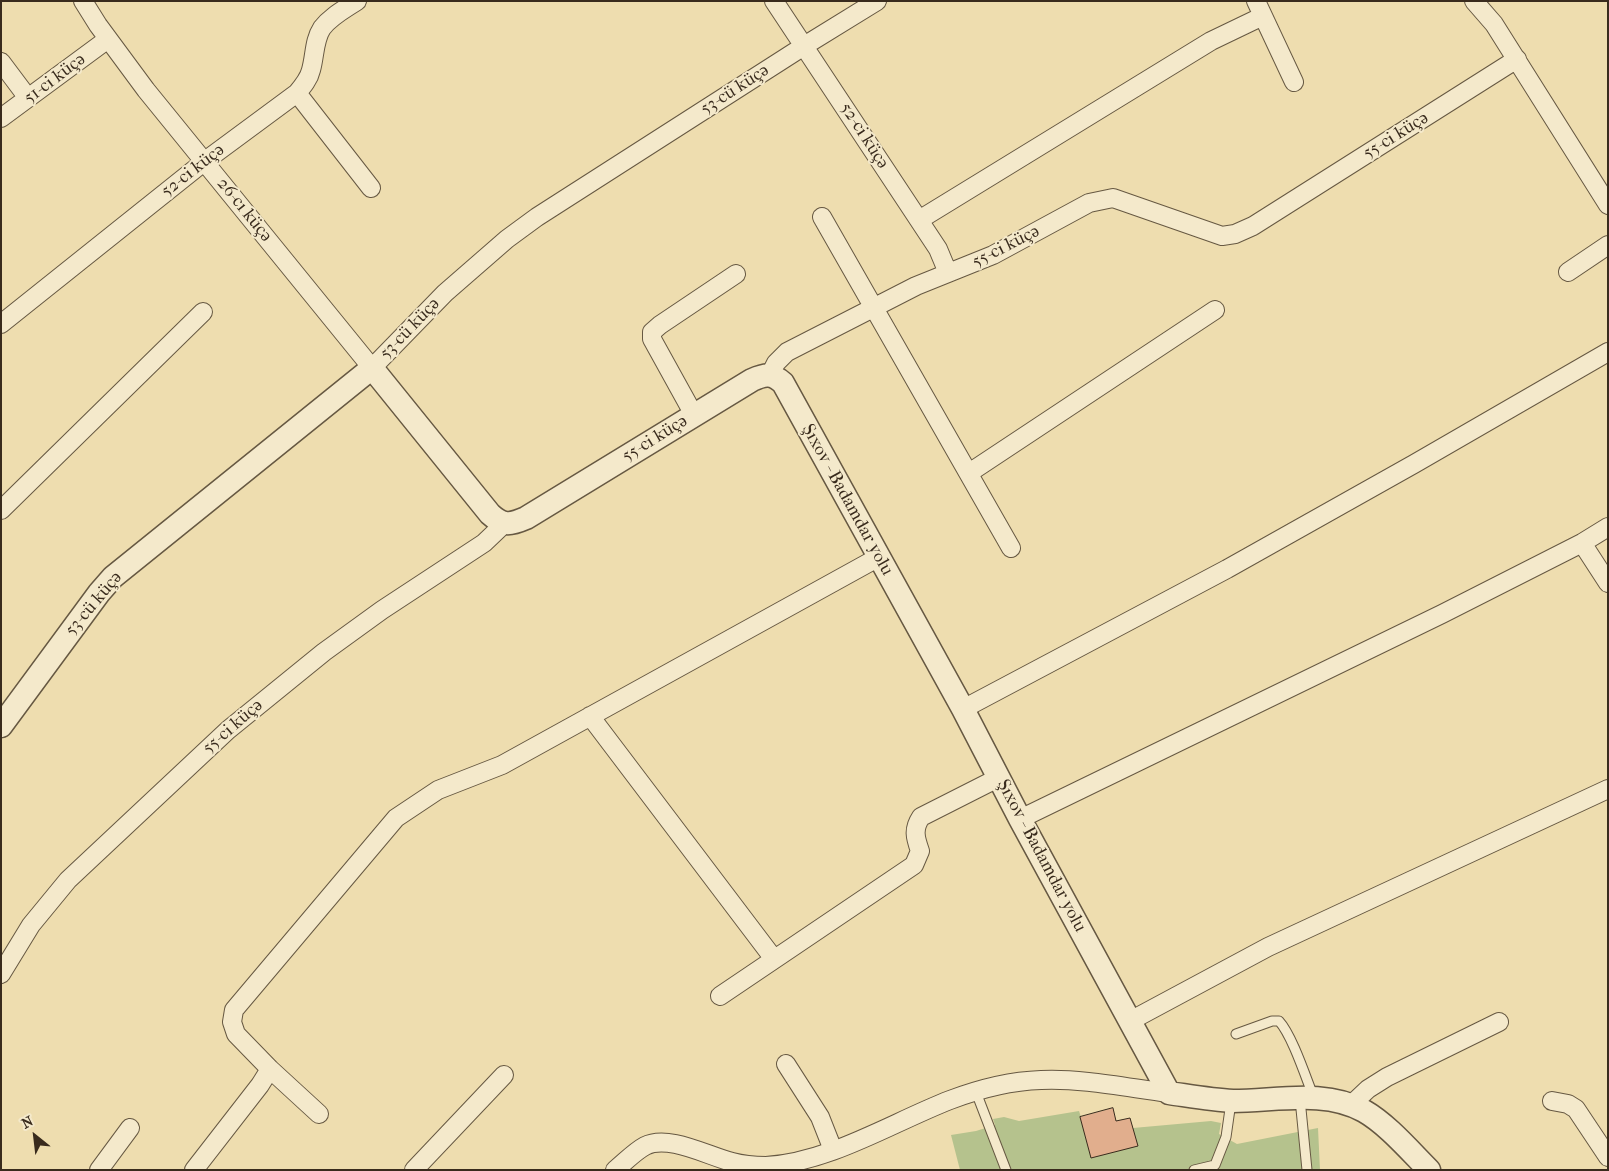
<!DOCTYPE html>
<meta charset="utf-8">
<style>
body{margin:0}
#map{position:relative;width:1609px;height:1171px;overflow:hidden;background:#eeddaf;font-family:"IM FELL French Canon",serif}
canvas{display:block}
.frame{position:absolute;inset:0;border:2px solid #392b1d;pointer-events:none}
.north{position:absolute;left:10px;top:1111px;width:50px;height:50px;-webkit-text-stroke:4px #f4e9cb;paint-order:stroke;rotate:331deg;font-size:14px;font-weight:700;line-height:20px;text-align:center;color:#392b1d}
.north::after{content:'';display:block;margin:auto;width:18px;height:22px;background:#392b1d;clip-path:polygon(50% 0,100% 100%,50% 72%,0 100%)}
</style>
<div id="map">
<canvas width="1609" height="1171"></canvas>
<div class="frame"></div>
<div class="north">N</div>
</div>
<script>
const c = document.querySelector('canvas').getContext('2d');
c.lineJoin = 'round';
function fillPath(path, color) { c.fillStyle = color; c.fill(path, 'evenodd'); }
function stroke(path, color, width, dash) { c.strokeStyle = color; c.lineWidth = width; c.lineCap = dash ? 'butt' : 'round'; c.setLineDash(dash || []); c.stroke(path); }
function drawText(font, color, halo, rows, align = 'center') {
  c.font = font + ' "IM FELL French Canon",serif'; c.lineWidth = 4; c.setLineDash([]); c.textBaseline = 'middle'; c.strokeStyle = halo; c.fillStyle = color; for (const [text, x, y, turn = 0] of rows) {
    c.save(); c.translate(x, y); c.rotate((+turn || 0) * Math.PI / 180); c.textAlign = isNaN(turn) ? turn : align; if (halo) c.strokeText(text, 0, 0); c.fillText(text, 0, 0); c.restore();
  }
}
const green = new Path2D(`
 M1113,1108L1116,1121L1130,1118L1133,1128L1211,1121L1221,1123L1219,1134L1237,1144L1318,1128L1320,1170H960L951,1135L976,1131L995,1125L993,1119L1004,1117L1019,1121L1079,1111L1081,1117Z`);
const building = new Path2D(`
 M1113,1108L1116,1121L1130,1118L1138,1146L1091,1158L1080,1117Z`);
const service = new Path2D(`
 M1236,1034L1272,1021H1279C1292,1035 1306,1078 1314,1098
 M976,1092L1006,1170
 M1300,1099L1307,1170
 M1194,1170L1215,1165L1226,1137L1231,1102`);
const minor = new Path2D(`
 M83,1L98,25L146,90L372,368L445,293L507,239L537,217L804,46L877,1
 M774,1L938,249L948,273
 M1256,1L1294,82
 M1474,1L1494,24L1608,205
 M1,62L28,98
 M297,93L371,188
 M1,118L108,39
 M822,217L1011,548
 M919,220L1211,41L1263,16
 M1568,272L1608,245
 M1,324L205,161L297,93C303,86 309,79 311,70C315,56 314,40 322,28C331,16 345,9 357,1
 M770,375L776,363L787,352L916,286L993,255L1089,203L1113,198L1222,236L1235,234L1253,226L1517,59
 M694,415L652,339V332L660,325L736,274
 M969,473L1215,310
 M1,510L203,312
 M1582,543L1608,583
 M963,709L1227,569L1414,464L1608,352
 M590,716L774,959
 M1020,819L1442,614L1582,543L1608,527
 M1,974L31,925L68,880L228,730L324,652L382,610L484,543L505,523
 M720,996L914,865L920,851C915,837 913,829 921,817L998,778
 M1130,1021L1268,947L1608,789
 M786,1064L820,1117L833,1150
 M270,1069L319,1114
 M1552,1101L1568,1104L1576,1109L1608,1157
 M1351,1105L1368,1089L1387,1077L1499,1022
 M99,1170L130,1128
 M194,1170L260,1085L270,1069L236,1034L232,1022L234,1010L396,818L438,790L502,765L879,557
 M414,1170L504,1075
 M615,1170C625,1162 634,1152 645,1146C668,1134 708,1156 732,1162C743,1165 754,1166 766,1166C830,1162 891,1123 950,1100C979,1089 1010,1081 1041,1080C1082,1078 1129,1088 1169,1093`);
const tertiary = new Path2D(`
 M1,726L99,593L113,577L372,368L490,514C503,526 510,525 526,518L752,380C765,374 772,373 783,383L963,709L1020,819L1169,1093C1190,1096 1212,1100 1233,1101C1276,1101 1325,1089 1364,1111C1387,1124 1410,1151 1429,1170`);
const streetNames = [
 ["51-ci küçə",55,79,-37],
 ["53-cü küçə",735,90,-33],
 ["52-ci küçə",864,136,57],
 ["55-ci küçə",1396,136,-32],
 ["52-ci küçə",193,171,-38],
 ["26-cı küçə",244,210,51],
 ["55-ci küçə",1006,247,-27],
 ["53-cü küçə",410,329,-46],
 ["55-ci küçə",655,439,-32],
 ["Şıxov - Badamdar yolu",847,500,61],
 ["53-cü küçə",94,604,-50],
 ["55-ci küçə",233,727,-41],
 ["Şıxov - Badamdar yolu",1041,856,62]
];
fillPath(green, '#b5c28d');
fillPath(building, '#e1ae8d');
stroke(building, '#392b1d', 1);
stroke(service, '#665842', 11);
stroke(minor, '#665842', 20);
stroke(tertiary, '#665842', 25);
stroke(service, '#f4e9cb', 9);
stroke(minor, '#f4e9cb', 18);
stroke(tertiary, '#f4e9cb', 22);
drawText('18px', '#392b1d', '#f4e9cb', streetNames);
</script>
